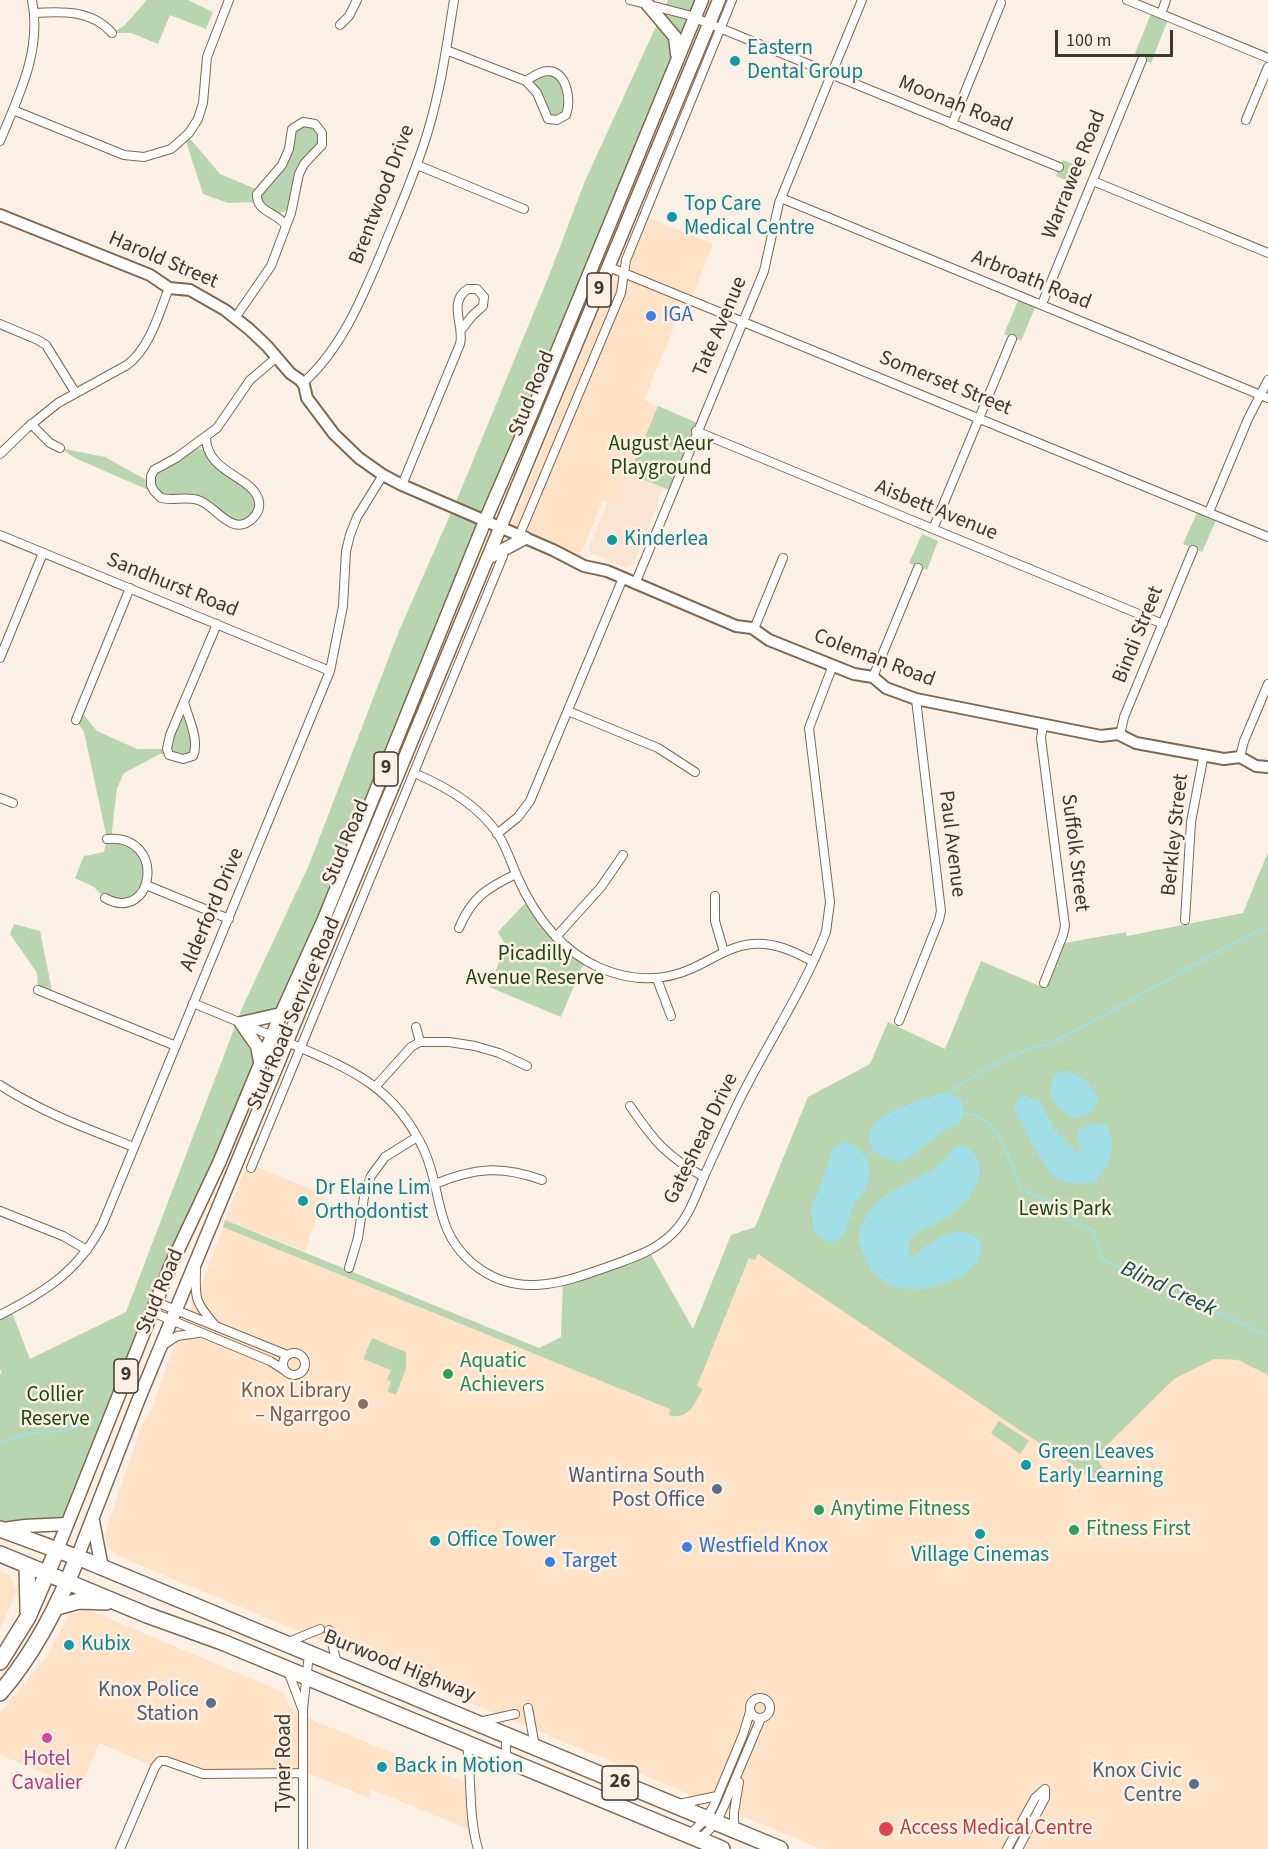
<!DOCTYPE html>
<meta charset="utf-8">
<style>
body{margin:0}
#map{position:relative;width:1268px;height:1849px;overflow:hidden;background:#fbf0e5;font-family:"Source Sans 3",sans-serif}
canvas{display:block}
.scale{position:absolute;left:1055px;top:30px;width:118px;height:27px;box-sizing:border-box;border:3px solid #41362b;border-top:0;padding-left:8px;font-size:18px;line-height:21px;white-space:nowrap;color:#41362b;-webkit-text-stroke:4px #fbf0e5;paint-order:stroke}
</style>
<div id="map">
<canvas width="1268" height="1849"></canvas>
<div class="scale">100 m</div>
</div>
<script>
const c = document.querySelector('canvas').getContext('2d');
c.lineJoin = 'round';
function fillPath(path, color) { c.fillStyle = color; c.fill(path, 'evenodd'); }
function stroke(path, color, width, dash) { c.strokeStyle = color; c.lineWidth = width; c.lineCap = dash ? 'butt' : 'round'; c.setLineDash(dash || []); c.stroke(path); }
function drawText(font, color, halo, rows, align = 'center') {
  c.font = font + ' "Source Sans 3",sans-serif'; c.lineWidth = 5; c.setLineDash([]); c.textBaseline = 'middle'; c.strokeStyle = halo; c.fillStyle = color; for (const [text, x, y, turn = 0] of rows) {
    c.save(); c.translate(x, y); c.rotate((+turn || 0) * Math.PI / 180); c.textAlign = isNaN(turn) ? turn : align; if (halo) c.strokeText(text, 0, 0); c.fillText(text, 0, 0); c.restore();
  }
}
const built = new Path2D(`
 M644,216L713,244L691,300L686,298L644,400L658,406L617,505L603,500L577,563L509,532L609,284L624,273Z
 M252,1165L324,1195L305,1251L225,1220L246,1166L250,1167Z
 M223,1227L671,1409L675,1417L681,1416L689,1411L703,1389L697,1386L750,1257L755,1260L758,1254L1100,1483L1103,1476L1098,1459L1100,1452L1174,1379L1214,1359L1238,1360L1268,1375V1849H821L118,1556L107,1547L105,1535L110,1518L140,1430L153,1405L171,1355L204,1278Z
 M0,1571L10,1576L17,1590L0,1629Z
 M89,1610L283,1692L290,1708L315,1721L471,1785L473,1831L370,1789L369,1798L303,1771L203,1774L166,1761L155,1767L99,1743L81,1788L0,1755V1712L47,1656L69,1614Z`);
const education = new Path2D(`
 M629,474L664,488L633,565L626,568L591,553L589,548L608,501L617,504Z`);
const green = new Path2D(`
 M147,0H188L213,12L206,29L170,15L158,44L131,33H112L125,25Z
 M668,0H702L281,1014L242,1023L261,1063L67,1524L0,1529V1374L2,1373L0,1369V1315L11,1310L30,1359L126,1312L242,1008L309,865L399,631L458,497L550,273L585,181Z
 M1152,11L1169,17L1151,63L1134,56Z
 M544,72L561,80L567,112L553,120L526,81Z
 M308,122L323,137L307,160L292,209L277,214L258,202L228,203L203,194L185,138L187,135L220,174L258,190L282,165L291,132Z
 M1063,160L1084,168L1077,185L1056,176Z
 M1020,296L1037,303L1021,341L1004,334Z
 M658,406L700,424L672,491L629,474Z
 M196,447L208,452L256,493L257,514L237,524L207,503L169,499L75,458L60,448L105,457L150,482L151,476Z
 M1199,508L1218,516L1202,552L1183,544Z
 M922,534L938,541L927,570L909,563Z
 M184,702L194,737L190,757L160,754L124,773L117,788L111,839L139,848L148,874L133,900L105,898L94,887L75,878L84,856L104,852L107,839L84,732L76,720L80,710L97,731L137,749H166Z
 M1268,852V1375L1238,1360L1214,1359L1174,1379L1100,1452L1098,1459L1101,1466L1109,1474L1104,1476L1106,1478L1100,1484L758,1254L755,1260L749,1258L697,1386L703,1389C695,1403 688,1421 669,1415L670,1409L223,1227L225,1220L539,1348L561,1337L563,1282L649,1251L693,1329L731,1235L755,1227L808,1097L870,1064L888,1022L945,1049L981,961L1042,987L1059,944L1126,932L1127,936L1243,913Z
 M528,900L533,909L585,960L561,1017L489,987L506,946L498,932Z
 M14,924L40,931L53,996L38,990L37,973L10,934Z
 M372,1338L406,1352V1368L396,1395L387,1391L391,1382L387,1380L391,1370L363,1359Z
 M999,1421L1029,1441L1020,1454L991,1433Z`);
const water = new Path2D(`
 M1063,1071C1081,1072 1089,1084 1099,1098L1092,1112L1076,1119L1059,1109L1049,1094L1053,1077Z
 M942,1093L957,1096L963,1103L962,1118L959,1124L948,1128L904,1161C893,1162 881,1159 874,1150C849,1118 923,1099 942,1093Z
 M1022,1095L1039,1100L1055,1130L1076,1152L1080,1151L1081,1147L1076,1138L1077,1133C1086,1124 1095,1122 1107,1125C1117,1150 1111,1163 1094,1183C1083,1184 1066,1185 1056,1178C1041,1165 1024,1126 1013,1108Z
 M844,1142C866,1147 875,1169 865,1189C862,1196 856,1201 852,1208C848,1218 848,1236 837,1241C828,1245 820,1237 814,1231L811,1209L829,1162L831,1150Z
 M956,1146C967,1147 974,1149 978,1160C985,1182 967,1203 950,1215C937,1224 922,1228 909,1239L908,1253L915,1256C932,1240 960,1219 981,1241C981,1245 982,1251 980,1255C972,1283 911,1298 888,1284C877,1277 867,1266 863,1253C859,1245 857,1236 861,1227C873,1194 903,1188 930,1171C940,1165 948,1155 956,1146Z`);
const stream = new Path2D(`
 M948,1093C983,1070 1012,1051 1053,1043L1218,952L1268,927
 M963,1113C1001,1115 1009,1162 1022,1190L1061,1206L1068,1219L1094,1232L1103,1260L1268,1335
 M866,1157L874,1150
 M0,1443L29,1433L65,1431L94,1421`);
const street = new Path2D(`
 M630,0L688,15L825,71
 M1127,0L1268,58
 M34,13C62,11 92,10 112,33
 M1161,14L1166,0
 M340,25L349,16L357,0
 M446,50L526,81L537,93L548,119L557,120L566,115C571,101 568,72 548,71C540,71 532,77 526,81
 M834,68L862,0
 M838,77L1059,167
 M13,110L124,155L144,157L171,149L189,133L198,119L203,103L207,57L229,0
 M1246,120L1268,67
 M952,124L1001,3
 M0,141C19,95 42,51 32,0
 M417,165L524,209
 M1093,181L1268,253
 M781,198L1268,398
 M609,267L1268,537
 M1042,304L1142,60
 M235,318L271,266L291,213L299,174L304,164L322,145V133L315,124L303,122L292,129L289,149L282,165L257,194C256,213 278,212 286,226
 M0,324L38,340L46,345L75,392
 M303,383C342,348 362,298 382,251C398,211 416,172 428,131C441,88 447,44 454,0
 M31,424L50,443L60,448
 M696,431L1163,624
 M206,437C206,474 255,476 259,502C260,508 257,514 253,518C232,539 216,505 198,500C186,496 173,501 161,498L154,491L151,485V476L154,470L176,458L217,428L250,380L277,357
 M0,454L27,428L58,403L127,365C150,348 159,313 169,288
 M402,485L460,344C465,326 447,302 468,289H477L484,297L483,306L472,316L462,329
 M1209,512L1248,419L1268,380
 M933,529L1012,339
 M0,535L330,671
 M519,536L621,293L626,260L732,0
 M635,584L764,271L779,203L829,80
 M754,629L783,558
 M0,658L43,553
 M873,677L918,568
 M184,702C188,718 200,740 193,756L183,759L169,755L167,749L170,735L217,624
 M568,711L658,748L695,772
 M76,720L130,588
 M1043,724L1041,738L1065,926L1063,935L1044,983
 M1120,735L1124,717L1193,550
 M1240,757L1244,741L1268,684
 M414,773C445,786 478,805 498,834C506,847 511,862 517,876C534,915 560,950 600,968C631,981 663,982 693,968C713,959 730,946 752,944C774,942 793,951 812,961
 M0,798L13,803
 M497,834L518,817L530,801L623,578
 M146,885L229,919
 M715,896V921L724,952
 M105,898C154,925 168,834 107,839
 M1185,920L1191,822L1204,754
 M459,928C472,897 487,888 516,874
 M556,937L601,887L623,855
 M657,979L671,1016
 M38,990L176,1046
 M193,1003C225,1016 256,1029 287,1042C348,1068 394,1085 424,1150C443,1192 433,1229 472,1263C517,1301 565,1282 613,1265C635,1257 656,1250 673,1233C689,1217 696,1195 705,1174C717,1148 729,1121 742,1095C769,1041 804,989 826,932L830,902L809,728L833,665
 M899,1021L939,920L941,911L916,699
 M416,1027L420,1042
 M0,1085C41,1112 88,1129 134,1147
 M376,1086L411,1047L420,1042H449L475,1046L499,1053L527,1066
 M630,1106C654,1141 666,1156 704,1177
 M251,1168L503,556
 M435,1184C474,1168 501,1165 542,1180
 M0,1211L63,1236L87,1250
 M349,1268L358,1238L364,1197L371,1176L385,1157L417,1137
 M196,1270C195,1299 195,1302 214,1324
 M156,1302L287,1355
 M152,1312L270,1361L284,1370
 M0,1315C45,1292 80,1270 103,1223L330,671L343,606L346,551L350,535L357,517L383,475
 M162,1346L177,1336L198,1333
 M283 1364a11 11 0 1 1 22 0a11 11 0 1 1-22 0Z
 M329,1630L337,1664
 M286,1643L320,1629
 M288,1671L302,1708
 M750 1708a10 10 0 1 1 20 0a10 10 0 1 1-20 0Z
 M528,1708L535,1747
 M479,1722L515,1714
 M506,1734V1759
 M467,1744C472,1779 468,1815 478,1849
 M679,1804L717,1796
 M734,1829V1812L739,1782
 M689,1835L706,1819L713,1807L743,1735L750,1712
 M700,1839L716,1823L724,1806L761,1718
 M120,1849L155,1767L160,1761H166L203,1774L303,1773
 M303,1849V1709L309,1654
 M1007,1849L1035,1798L1045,1789
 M1018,1849L1045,1798V1789`);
const secondary = new Path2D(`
 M0,215L150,275L169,288L190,290L225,310L249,329L267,346L290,373L300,380L304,385L307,398L334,434L359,458L383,475L402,485L553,550L584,566L607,571L736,626L752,628L769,640L854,674L873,677L886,688L916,699L1101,736L1118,734L1136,743L1224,759L1240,757L1256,766L1268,767`);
const primary = new Path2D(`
 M648,5L675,37L677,54
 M488,558L525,538
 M260,1062L257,1046L241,1023L281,1014
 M93,1521L102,1568
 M3,1529L25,1526L67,1524
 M57,1550L170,1267L219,1163L281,1014L324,919L485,521L533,410L702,0
 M77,1558L138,1401L719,0`);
const highway = new Path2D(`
 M0,1529L87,1561L780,1849
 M0,1554L147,1615L222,1642L722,1849
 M27,1565L28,1611
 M57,1607L79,1601L106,1602
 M0,1662L28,1617L57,1550
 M0,1693C35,1652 58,1607 77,1558`);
const markers = [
 [735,61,6,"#0f9aa8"],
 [672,217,6,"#0f9aa8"],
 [651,316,6,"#3f7fe0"],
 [612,540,6,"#0f9aa8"],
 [303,1201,6,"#0f9aa8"],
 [448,1374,6,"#2e9e5b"],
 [363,1404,6,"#8d6e63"],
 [1026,1465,6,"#0f9aa8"],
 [717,1489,6,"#5c6f8a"],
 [819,1510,6,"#2e9e5b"],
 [1074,1530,6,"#2e9e5b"],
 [980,1534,6,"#0f9aa8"],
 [435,1541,6,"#0f9aa8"],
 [687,1547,6,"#3f7fe0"],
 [550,1562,6,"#3f7fe0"],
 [69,1645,6,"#0f9aa8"],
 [211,1703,6,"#5c6f8a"],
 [47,1738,6,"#d1479c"],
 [382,1767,6,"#0f9aa8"],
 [1194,1784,6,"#5c6f8a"],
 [886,1829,8,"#e0444e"]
];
const shields = [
 [599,290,24],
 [386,769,24],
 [126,1376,24],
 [620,1783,36]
];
const shieldNames = [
 ["9",599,290],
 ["9",386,769],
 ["9",126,1376],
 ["26",620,1783]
];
const cultureNames = [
 ["Eastern",747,49],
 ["Dental Group",747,73],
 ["Top Care",684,205],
 ["Medical Centre",684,229],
 ["Kinderlea",624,540],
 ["Dr Elaine Lim",315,1189],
 ["Orthodontist",315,1213],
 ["Green Leaves",1038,1453],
 ["Early Learning",1038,1477],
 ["Office Tower",447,1541],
 ["Village Cinemas",980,1556,"center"],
 ["Kubix",81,1645],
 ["Back in Motion",394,1767]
];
const streetNames = [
 ["Moonah Road",955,105,22],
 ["Warrawee Road",1075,175,-68],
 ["Brentwood Drive",383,195,-69],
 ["Harold Street",163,261,23],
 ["Arbroath Road",1031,281,22],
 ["Tate Avenue",721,327,-67],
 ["Somerset Street",945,384,22],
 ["Stud Road",533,394,-68],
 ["Aisbett Avenue",936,511,22],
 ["Sandhurst Road",172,586,22],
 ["Bindi Street",1139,635,-68],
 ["Coleman Road",874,659,21],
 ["Berkley Street",1176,835,-84],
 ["Stud Road",347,843,-67],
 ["Paul Avenue",951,844,83],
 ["Suffolk Street",1074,853,83],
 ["Alderford Drive",213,910,-67],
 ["Stud Road Service Road",295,1014,-67],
 ["Gateshead Drive",702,1139,-64],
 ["Stud Road",161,1292,-67],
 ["Burwood Highway",399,1667,22],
 ["Tyner Road",285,1763,-90]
];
const shopNames = [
 ["IGA",663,316],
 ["Westfield Knox",699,1547],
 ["Target",562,1562]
];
const parkNames = [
 ["August Aeur",661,445],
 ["Playground",661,469],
 ["Picadilly",535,955],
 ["Avenue Reserve",535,979],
 ["Lewis Park",1065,1210],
 ["Collier",55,1396],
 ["Reserve",55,1420]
];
const leisureNames = [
 ["Aquatic",460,1362],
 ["Achievers",460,1386],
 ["Anytime Fitness",831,1510],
 ["Fitness First",1086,1530]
];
const educationNames = [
 ["Knox Library",351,1392],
 ["– Ngarrgoo",351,1416]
];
const serviceNames = [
 ["Wantirna South",705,1477],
 ["Post Office",705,1501],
 ["Knox Police",199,1691],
 ["Station",199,1715],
 ["Knox Civic",1182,1772],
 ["Centre",1182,1796]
];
const hotelNames = [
 ["Hotel",47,1760],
 ["Cavalier",47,1784]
];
const healthNames = [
 ["Access Medical Centre",900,1829]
];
const waterNames = [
 ["Blind Creek",1168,1290,25]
];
fillPath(built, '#fde2c8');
fillPath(education, '#f8e4d5');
fillPath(green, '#b8d4b0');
fillPath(water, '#a0dfe6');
stroke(stream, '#a0dfe6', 2);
stroke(street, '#806850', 10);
stroke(secondary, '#806850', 14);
stroke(primary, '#806850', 15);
stroke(highway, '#806850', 18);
stroke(street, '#fff', 8);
stroke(secondary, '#fff', 10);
stroke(primary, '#fff', 12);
stroke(highway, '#fff', 15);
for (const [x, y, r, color] of markers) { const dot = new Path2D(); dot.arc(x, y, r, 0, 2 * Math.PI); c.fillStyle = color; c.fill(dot); stroke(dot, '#fbf0e5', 2); }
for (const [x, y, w] of shields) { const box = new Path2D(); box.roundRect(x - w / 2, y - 17, w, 34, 4.5); c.fillStyle = '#fbf0e5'; c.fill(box); stroke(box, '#41362b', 1.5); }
drawText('bold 20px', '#41362b', null, shieldNames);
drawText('21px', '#0d838f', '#fbf0e5', cultureNames, 'left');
drawText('21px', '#41362b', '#fbf0e5', streetNames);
drawText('21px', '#366cbe', '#fbf0e5', shopNames, 'left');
drawText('21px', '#1e4611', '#fbf0e5', parkNames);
drawText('21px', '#27864d', '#fbf0e5', leisureNames, 'left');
drawText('21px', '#785e54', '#fbf0e5', educationNames, 'right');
drawText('21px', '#4e5e75', '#fbf0e5', serviceNames, 'right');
drawText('21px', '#b23c85', '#fbf0e5', hotelNames);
drawText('21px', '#be3a42', '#fbf0e5', healthNames, 'left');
drawText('italic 22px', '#11494f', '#fbf0e5', waterNames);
</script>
